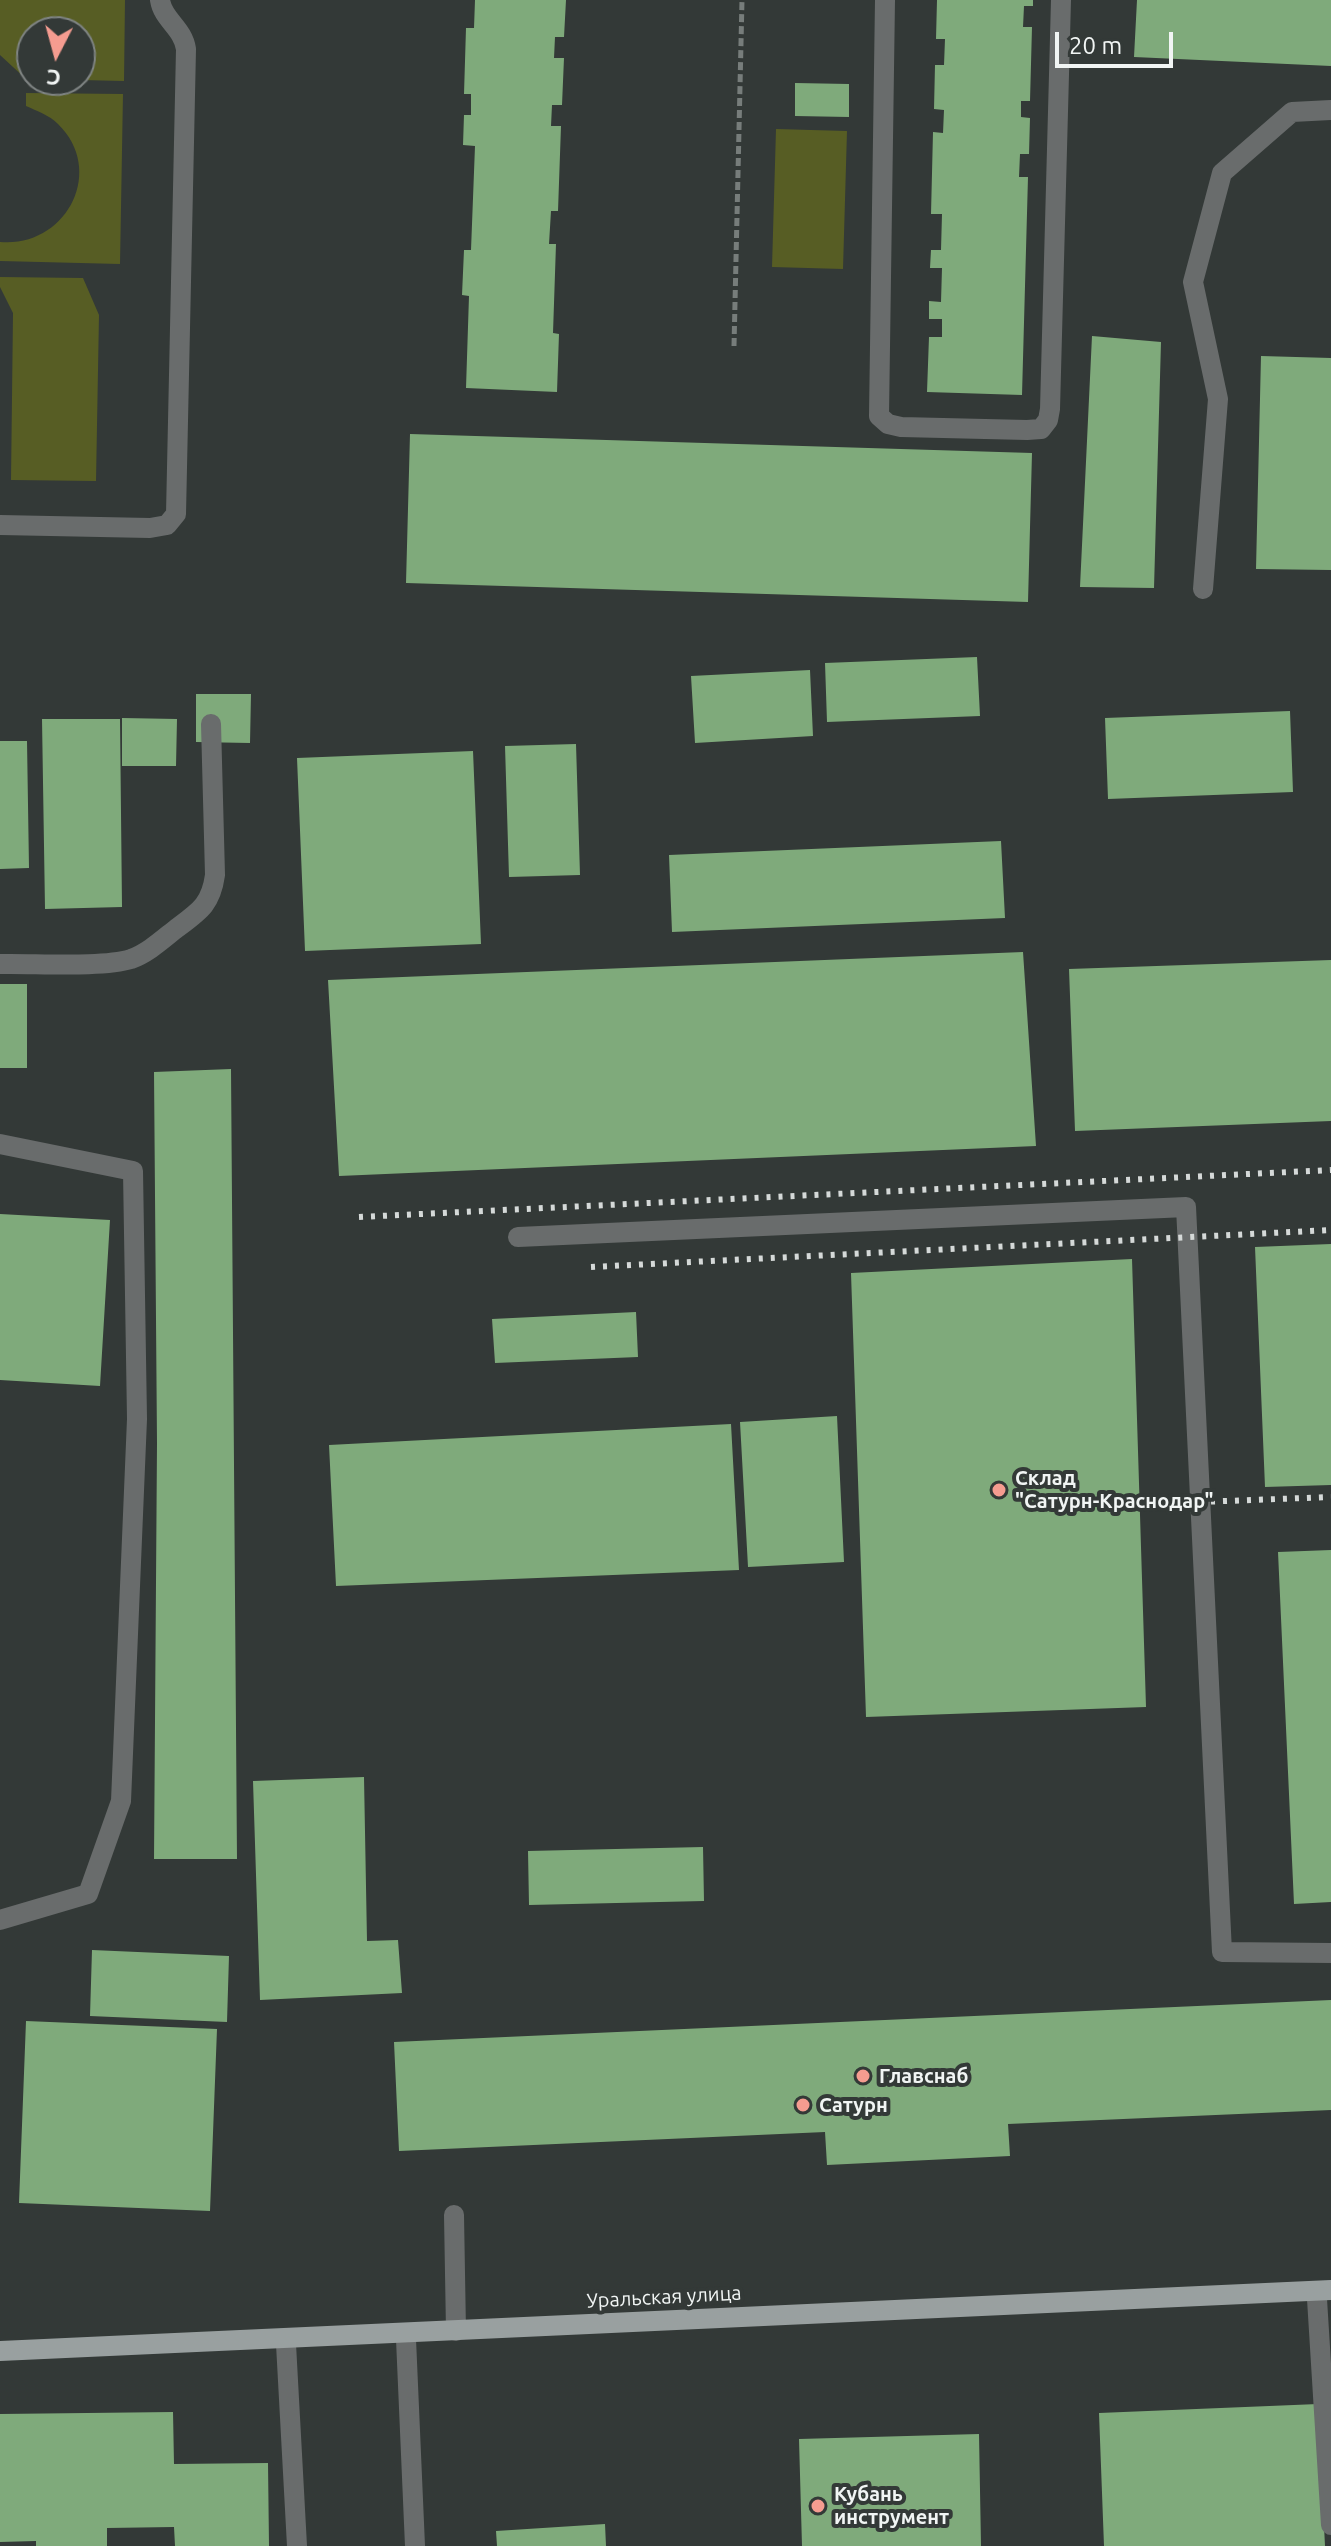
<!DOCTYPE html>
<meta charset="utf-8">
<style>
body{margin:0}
#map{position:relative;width:1331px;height:2546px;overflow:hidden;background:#333937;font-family:Ubuntu,sans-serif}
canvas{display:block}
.north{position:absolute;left:16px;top:16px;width:80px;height:80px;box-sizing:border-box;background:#333937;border:2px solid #7f8483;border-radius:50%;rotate:186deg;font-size:22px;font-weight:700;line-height:32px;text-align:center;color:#f1f5f4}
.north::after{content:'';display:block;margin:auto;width:28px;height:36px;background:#f59c90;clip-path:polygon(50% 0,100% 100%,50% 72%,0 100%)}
.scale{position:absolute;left:1055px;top:32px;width:118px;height:36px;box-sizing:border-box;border:4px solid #f1f5f4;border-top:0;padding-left:10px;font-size:24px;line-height:28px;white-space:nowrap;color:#f1f5f4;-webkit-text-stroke:6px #333937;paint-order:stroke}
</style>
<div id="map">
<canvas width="1331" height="2546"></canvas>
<div class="north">С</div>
<div class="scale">20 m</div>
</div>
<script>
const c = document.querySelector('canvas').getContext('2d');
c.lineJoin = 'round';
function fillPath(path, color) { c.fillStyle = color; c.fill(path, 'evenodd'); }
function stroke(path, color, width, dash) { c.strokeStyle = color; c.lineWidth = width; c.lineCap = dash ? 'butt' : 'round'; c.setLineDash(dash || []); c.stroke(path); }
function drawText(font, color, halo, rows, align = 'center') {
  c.font = font + ' Ubuntu,sans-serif'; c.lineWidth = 8; c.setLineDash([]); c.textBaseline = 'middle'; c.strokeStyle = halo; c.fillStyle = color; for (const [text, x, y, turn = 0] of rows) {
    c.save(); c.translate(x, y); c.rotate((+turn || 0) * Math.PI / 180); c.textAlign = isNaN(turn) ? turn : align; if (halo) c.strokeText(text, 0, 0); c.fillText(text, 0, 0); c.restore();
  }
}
const green = new Path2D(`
 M0,0H125L124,81L80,80V32H32V79H26L0,55Z
 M26,93L123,94L120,264L0,261V242C65,248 107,172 58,124C49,115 37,111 26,106Z
 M776,129L847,131L843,269L772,267Z
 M0,277L83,278L99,315L96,481L11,480L13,313L0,287Z`);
const building = new Path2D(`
 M475,0H566L564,37H555L554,58H564L562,105H552L551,126H561L558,211H551L549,244H556L553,333L559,334L557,392L466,388L469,296L462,295L464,250H471L475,146L463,145L464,115H471V94H464L466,28H474Z
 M937,0H1033V6H1024L1023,27H1032L1030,101H1021V117L1030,118L1029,154H1020L1019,177H1028L1022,395L927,392L929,337H942V319H929V301L941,302L942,268H930L931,250H941L942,214H931L933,132L943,133L944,110L934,109L935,65H944L945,39H936Z
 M1137,0H1331V66L1134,57Z
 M795,83L849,84V117L795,116Z
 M1092,336L1161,342L1154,588L1080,587Z
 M1261,356L1331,358V570L1256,569Z
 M410,434L1032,453L1028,602L406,583Z
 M977,657L980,716L827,722L825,663Z
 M810,670L813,736L695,743L691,676Z
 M196,694H251L250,743L196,742Z
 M1290,711L1293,792L1108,799L1105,718Z
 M122,718L177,719L176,766H122Z
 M42,719H120L122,907L45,909Z
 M0,741H27L29,868L0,869Z
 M576,744L580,875L509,877L505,746Z
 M473,751L481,944L305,951L297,758Z
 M1001,841L1005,918L672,932L669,855Z
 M1023,952L1036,1146L339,1176L328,980Z
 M1331,960V1121L1075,1131L1069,969Z
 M0,984H27V1068H0Z
 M231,1069L237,1859H154L157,1443L154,1072Z
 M0,1214L110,1220L100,1386L0,1380Z
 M1331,1244V1485L1265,1487L1255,1247Z
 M1132,1259L1146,1707L866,1717L851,1273Z
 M636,1312L638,1357L495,1363L492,1319Z
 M837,1416L844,1562L748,1567L740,1422Z
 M731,1424L739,1570L336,1586L329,1445Z
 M1331,1550V1902L1294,1904L1278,1552Z
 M364,1777L367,1941L398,1940L402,1993L260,2000L253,1781Z
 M703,1847L704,1901L529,1905L528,1851Z
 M92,1950L229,1956L227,2022L90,2016Z
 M1331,2000V2110L1008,2124L1010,2156L827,2165L825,2132L399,2151L394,2042Z
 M26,2021L217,2029L210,2211L19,2203Z
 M1318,2404L1325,2546H1104L1099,2413Z
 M173,2412L174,2464L268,2463L269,2546H175L174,2527L107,2528V2546H36V2541L0,2542V2414Z
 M979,2434L981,2546H802L799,2439Z
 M605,2524L606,2546H497L496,2531Z`);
const path = new Path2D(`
 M734,346L742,0`);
const minor = new Path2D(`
 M885,0L879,416L888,424L901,427L1027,430L1041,429L1048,420L1050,409L1061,0
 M0,525L150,528L167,525L176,514L186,49C183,28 163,20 160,0
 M1203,589L1218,399L1193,282L1222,173L1292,112L1331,110
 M0,964C33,963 102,968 131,959C148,953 163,939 177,928C200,911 211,904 215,875L211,724
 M0,1144L133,1171L137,1419L121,1801L88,1894L0,1920
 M518,1237L1186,1207L1222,1952L1331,1953
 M454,2215L456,2331
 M1317,2299L1331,2525
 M406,2339L415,2546
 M286,2344L297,2546`);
const major = new Path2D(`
 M0,2351L1331,2290`);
const rail = new Path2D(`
 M359,1217L1331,1170
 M591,1267L1331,1230
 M1199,1502L1331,1497`);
const markers = [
 [999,1490,8,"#f59c90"],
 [863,2076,8,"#f59c90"],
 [803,2105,8,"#f59c90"],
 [818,2506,8,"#f59c90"]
];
const poiNames = [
 ["Склад",1015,1478],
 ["\"Сатурн-Краснодар\"",1015,1501],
 ["Главснаб",879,2076],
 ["Сатурн",819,2105],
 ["Кубань",834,2494],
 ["инструмент",834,2517]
];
const streetNames = [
 ["Уральская улица",664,2297,-3]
];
fillPath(green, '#575d24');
fillPath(building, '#7faa7b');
stroke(path, '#777d7b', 5, [8, 4]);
stroke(minor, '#696c6c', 20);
stroke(major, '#99a0a0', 20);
stroke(rail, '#d5d9d8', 6, [4, 8]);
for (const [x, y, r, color] of markers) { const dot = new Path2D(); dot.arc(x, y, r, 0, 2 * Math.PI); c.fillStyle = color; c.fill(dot); stroke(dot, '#333937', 3); }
drawText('bold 20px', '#f1f5f4', '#333937', poiNames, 'left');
drawText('20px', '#f1f5f4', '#333937', streetNames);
</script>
